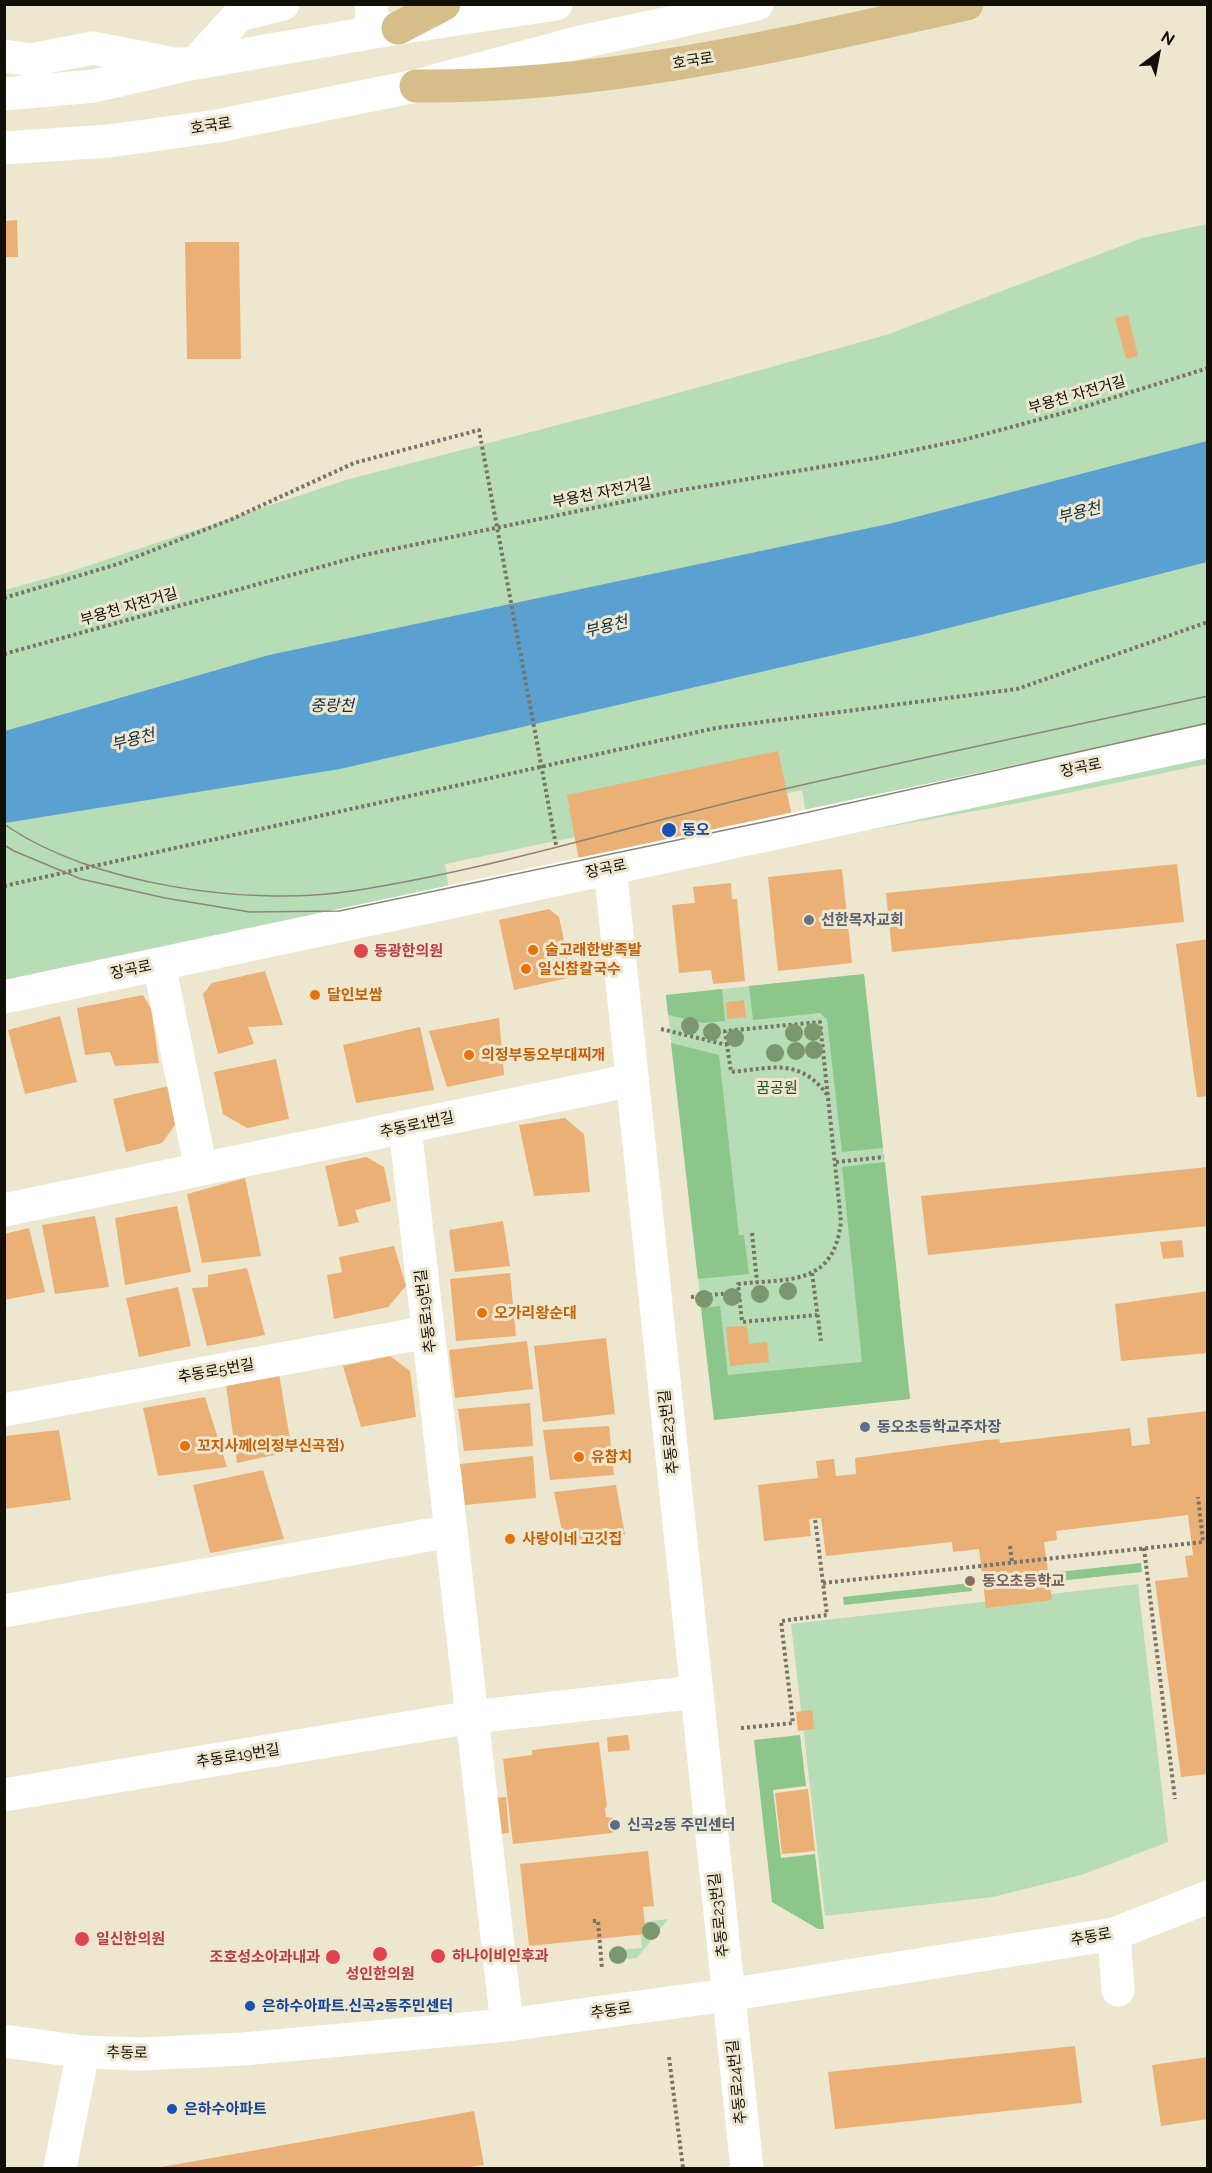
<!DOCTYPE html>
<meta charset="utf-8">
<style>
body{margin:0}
#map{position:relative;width:1212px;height:2173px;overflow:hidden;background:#eee7cf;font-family:Raleway,sans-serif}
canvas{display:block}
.frame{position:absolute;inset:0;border:6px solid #120f07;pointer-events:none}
.north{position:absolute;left:1128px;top:24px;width:60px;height:60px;-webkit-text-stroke:4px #eee7cf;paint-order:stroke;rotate:32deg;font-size:16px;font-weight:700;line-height:24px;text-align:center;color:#120f07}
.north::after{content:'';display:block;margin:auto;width:21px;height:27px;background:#120f07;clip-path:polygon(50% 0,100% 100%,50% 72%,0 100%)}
</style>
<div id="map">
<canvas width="1212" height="2173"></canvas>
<div class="frame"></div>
<div class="north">N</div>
</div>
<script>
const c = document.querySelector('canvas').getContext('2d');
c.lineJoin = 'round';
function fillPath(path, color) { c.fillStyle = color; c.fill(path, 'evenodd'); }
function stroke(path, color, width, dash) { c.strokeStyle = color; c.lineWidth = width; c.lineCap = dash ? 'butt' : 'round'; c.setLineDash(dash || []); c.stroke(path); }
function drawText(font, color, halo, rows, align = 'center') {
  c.font = font + ' Raleway,"Noto Sans KR",sans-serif'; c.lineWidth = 6; c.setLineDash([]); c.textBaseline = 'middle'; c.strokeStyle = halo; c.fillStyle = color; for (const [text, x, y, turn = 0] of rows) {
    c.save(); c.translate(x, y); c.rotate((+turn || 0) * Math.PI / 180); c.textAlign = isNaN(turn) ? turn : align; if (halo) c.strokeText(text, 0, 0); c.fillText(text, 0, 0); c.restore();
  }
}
const green = new Path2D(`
 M1207,224V764L1019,803L810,841L802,790L445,864L452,910L5,999V590L66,573L346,480L631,406L886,335L1142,238Z
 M864,974L910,1399L714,1420L666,995Z
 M1138,1584L1168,1842L1081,1875L993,1897L825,1916L791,1624Z
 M668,1919L637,1958L610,1960L609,1951L642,1948L641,1935L646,1934L645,1922Z`);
const forest = new Path2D(`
 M864,974L883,1148L842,1152L827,1019L820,1013L753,1020L749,986Z
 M722,989L725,1021L704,1023L668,1015L666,995Z
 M671,1043L719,1055L739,1235H744L749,1274L698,1279Z
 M885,1162L910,1399L714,1420L701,1308L720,1306L728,1375L862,1362L842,1167Z
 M1141,1563L1142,1572L1059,1581L1058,1572Z
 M971,1583L972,1591L844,1605L843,1597Z
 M800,1735L806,1786L773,1790L781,1858L815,1854L824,1929H818L772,1902L754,1740Z`);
const water = new Path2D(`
 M1207,441V562L921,635L340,769L5,823V731L269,655L893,523Z`);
const building = new Path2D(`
 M17,220L18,257H4V221Z
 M185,242H239L241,359H187Z
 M1128,315L1138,356L1126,359L1115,318Z
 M778,751L798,844L584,888L567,795Z
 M1177,864L1184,922L892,952L886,893Z
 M842,869L852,963L778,971L768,877Z
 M731,883L732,899H737L745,981L713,984L711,970L679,973L672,905L695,903L693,887Z
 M549,909L559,917L572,977L514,990L499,920Z
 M1208,939V1096L1197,1097L1176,944Z
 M265,971L283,1025L248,1027L254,1044L218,1054L203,994L212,983Z
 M143,995L151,1009L159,1063L115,1066L110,1052L85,1055L77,1008Z
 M744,1000L746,1017L727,1019L726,1002Z
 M60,1016L77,1082L25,1094L8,1030Z
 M499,1018L504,1075L447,1087L429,1031Z
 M420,1027L434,1090L356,1103L343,1045Z
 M276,1059L289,1119L247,1128L223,1114L214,1072Z
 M169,1086L177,1122L162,1143L126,1152L113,1099Z
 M565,1118L584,1134L590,1192L534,1196L519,1125Z
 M366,1157L384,1167L391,1201L355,1210L359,1222L339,1227L325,1166Z
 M1208,1167V1226L928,1255L921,1196Z
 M245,1178L261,1256L202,1263L187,1194Z
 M177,1206L191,1272L125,1285L115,1218Z
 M95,1216L109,1287L55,1294L42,1225Z
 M503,1221L510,1266L455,1272L449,1230Z
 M29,1228L45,1292L4,1300V1234Z
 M1182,1240L1184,1257L1163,1259L1160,1242Z
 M394,1246L406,1286L388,1307L334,1319L327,1275L342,1272L339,1257Z
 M247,1268L265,1335L207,1346L192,1288L208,1287V1275Z
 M510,1273L516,1336L456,1341L450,1279Z
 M178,1287L191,1346L139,1357L126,1298Z
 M1208,1291V1353L1121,1361L1115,1304Z
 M747,1326L749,1344L767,1342L769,1362L730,1366L726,1327Z
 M606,1338L615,1414L543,1422L534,1346Z
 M527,1341L533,1389L455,1398L449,1350Z
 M390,1356L410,1371L416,1417L361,1427L343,1366Z
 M279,1374L292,1451L237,1463L226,1385Z
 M205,1397L227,1467L158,1476L143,1408Z
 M530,1403L533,1446L464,1451L458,1409Z
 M1208,1411V1774L1181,1777L1155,1581L1188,1577L1185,1556L1193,1555L1188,1515L1056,1531L1057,1540L1044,1542L1052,1600L986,1608L979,1549L953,1552L952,1542L826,1556L821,1518L809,1519L811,1536L764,1541L758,1485L818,1478L816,1461L834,1459L836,1476L856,1474L855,1458L987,1440L999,1439L1000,1443L1130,1428L1132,1446L1150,1444L1147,1418Z
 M609,1426L614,1475L550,1480L543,1430Z
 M59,1430L71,1500L4,1509L5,1436Z
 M533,1456L536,1498L465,1505L460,1464Z
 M263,1470L284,1539L210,1553L193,1485Z
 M616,1485L625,1535L564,1541L554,1492Z
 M812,1710L814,1729L798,1731L796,1712Z
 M628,1735L630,1750L608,1752L607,1737Z
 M599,1742L607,1807L605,1808L606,1817L617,1819L618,1830L612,1833L513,1844L503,1759L532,1755V1750Z
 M808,1789L815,1851L782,1854L775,1793Z
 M506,1797L509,1833L496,1834L492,1798Z
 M648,1851L654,1906L643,1907L646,1934L529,1946L520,1864Z
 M1075,2046L1082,2103L835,2129L828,2072Z
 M1208,2057V2119L1161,2126L1152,2065Z
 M474,2111L484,2165L464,2168H156Z`);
const path = new Path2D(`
 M4,598L118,564L232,519L354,463L479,430L556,845
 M4,654L364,555L676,491L881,457L967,439L1074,410L1208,368
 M4,886L716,728L1017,689L1208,622
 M661,1029L727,1045L731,1072C773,1068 800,1057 829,1097
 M727,1045L725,1031L820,1022L841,1221C834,1287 789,1278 738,1284L742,1322L817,1315
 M836,1162L884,1157
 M752,1233L757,1282
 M812,1273L821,1341
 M691,1297L739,1292
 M1010,1546L1012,1562
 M1144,1548L1175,1799
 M823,1583L1203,1542L1198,1497
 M741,1728L793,1723L781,1621L827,1615L815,1519
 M593,1921H598L602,1969
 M669,2057L683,2168`);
const minor = new Path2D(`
 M371,4L373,32
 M4,56L31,60L93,48L174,64H190L198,60L239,15L283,4
 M4,94L94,86L190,64L398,28L556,4
 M4,148L109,141L217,126L416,86L581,42L757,4
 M610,868L747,2168
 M159,964L201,1169
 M4,997L1208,741
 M405,1127L507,2025
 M4,1210L632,1080
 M4,1410L428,1332
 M4,1611L451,1531
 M4,1795L472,1717L696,1692
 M1114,1934L1118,1990
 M4,2041L83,2052L141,2054L243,2049L507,2025L727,1995L1114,1934L1208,1897
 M60,2168L83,2052`);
const major = new Path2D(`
 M398,28L444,4
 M416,86C603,88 785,44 967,4`);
const tram = new Path2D(`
 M4,824C91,885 249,907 352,891C495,869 635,824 776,791C919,758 1064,728 1208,696
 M4,845L14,851L81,879L165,898L250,912L339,911L773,820L1208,723`);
const trees = [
 [690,1026],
 [712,1032],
 [813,1032],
 [794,1033],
 [735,1038],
 [814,1050],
 [796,1051],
 [775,1053],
 [788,1291],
 [760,1294],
 [732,1297],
 [704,1299],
 [651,1931],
 [618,1955]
];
const markers = [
 [669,830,8,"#1a4fb4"],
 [809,920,6,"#6b7280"],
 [533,950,6,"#e8710a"],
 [361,951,8,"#e0444e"],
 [526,969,6,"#e8710a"],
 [315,995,6,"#e8710a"],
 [469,1055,6,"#e8710a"],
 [482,1313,6,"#e8710a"],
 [865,1427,6,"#5c6f8a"],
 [185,1446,6,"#e8710a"],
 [579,1457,6,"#e8710a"],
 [510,1539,6,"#e8710a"],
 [970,1581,6,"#8d6e63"],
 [615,1825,6,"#5c6f8a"],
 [82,1939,8,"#e0444e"],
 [380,1954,8,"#e0444e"],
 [438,1956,8,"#e0444e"],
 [333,1957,8,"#e0444e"],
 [250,2006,6,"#1a4fb4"],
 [172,2109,6,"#1a4fb4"]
];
const streetNames = [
 ["호국로",693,61,-9],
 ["호국로",211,126,-9],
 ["부용천 자전거길",1077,395,-16],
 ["부용천 자전거길",602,493,-11],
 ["부용천 자전거길",129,607,-16],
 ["장곡로",1081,768,-12],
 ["장곡로",606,869,-12],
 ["장곡로",131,970,-12],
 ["추동로1번길",417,1125,-12],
 ["추동로19번길",426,1311,-97],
 ["추동로5번길",216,1371,-10],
 ["추동로23번길",669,1432,-96],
 ["추동로19번길",238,1756,-9],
 ["추동로23번길",719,1915,-96],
 ["추동로",1091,1937,-10],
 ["추동로",611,2011,-8],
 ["추동로",127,2053,1],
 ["추동로24번길",737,2082,-96]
];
const transitNames = [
 ["동오",682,830],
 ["은하수아파트.신곡2동주민센터",262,2006],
 ["은하수아파트",184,2109]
];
const worshipNames = [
 ["선한목자교회",821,920]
];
const foodNames = [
 ["술고래한방족발",545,950],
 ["일신참칼국수",538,969],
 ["달인보쌈",327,995],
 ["의정부동오부대찌개",481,1055],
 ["오가리왕순대",494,1313],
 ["꼬지사께(의정부신곡점)",197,1446],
 ["유참치",591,1457],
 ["사랑이네 고깃집",522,1539]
];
const healthNames = [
 ["동광한의원",374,951],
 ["일신한의원",96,1939],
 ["하나이비인후과",452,1956],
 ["조호성소아과내과",320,1957,"right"],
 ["성인한의원",380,1974,"center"]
];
const parkNames = [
 ["꿈공원",777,1088]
];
const serviceNames = [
 ["동오초등학교주차장",877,1427],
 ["신곡2동 주민센터",627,1825]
];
const educationNames = [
 ["동오초등학교",982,1581]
];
const waterNames = [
 ["부용천",1079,513,-14],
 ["부용천",606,627,-14],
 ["중랑천",332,706],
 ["부용천",133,740,-14]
];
fillPath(green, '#b7ddb6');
fillPath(forest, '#8cc68b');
fillPath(water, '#5aa0d1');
fillPath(building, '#eab075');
stroke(path, '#787364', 4, [3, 3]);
stroke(minor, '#fff', 33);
stroke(major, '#d6be8a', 33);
stroke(tram, '#8b8575', 1.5);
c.fillStyle = '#7a976e';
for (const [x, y] of trees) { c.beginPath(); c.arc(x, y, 9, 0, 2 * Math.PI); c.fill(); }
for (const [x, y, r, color] of markers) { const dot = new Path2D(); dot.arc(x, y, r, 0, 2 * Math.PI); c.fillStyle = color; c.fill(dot); stroke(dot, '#eee7cf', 2); }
drawText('15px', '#120f07', '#eee7cf', streetNames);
drawText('bold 15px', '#164399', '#eee7cf', transitNames, 'left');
drawText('bold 15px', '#5b616d', '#eee7cf', worshipNames, 'left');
drawText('bold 15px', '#c56008', '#eee7cf', foodNames, 'left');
drawText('bold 15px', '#be3a42', '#eee7cf', healthNames, 'left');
drawText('15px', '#1b561f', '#eee7cf', parkNames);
drawText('bold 15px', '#4e5e75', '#eee7cf', serviceNames, 'left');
drawText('bold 15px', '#785e54', '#eee7cf', educationNames, 'left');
drawText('italic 16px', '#0e2d42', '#eee7cf', waterNames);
</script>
